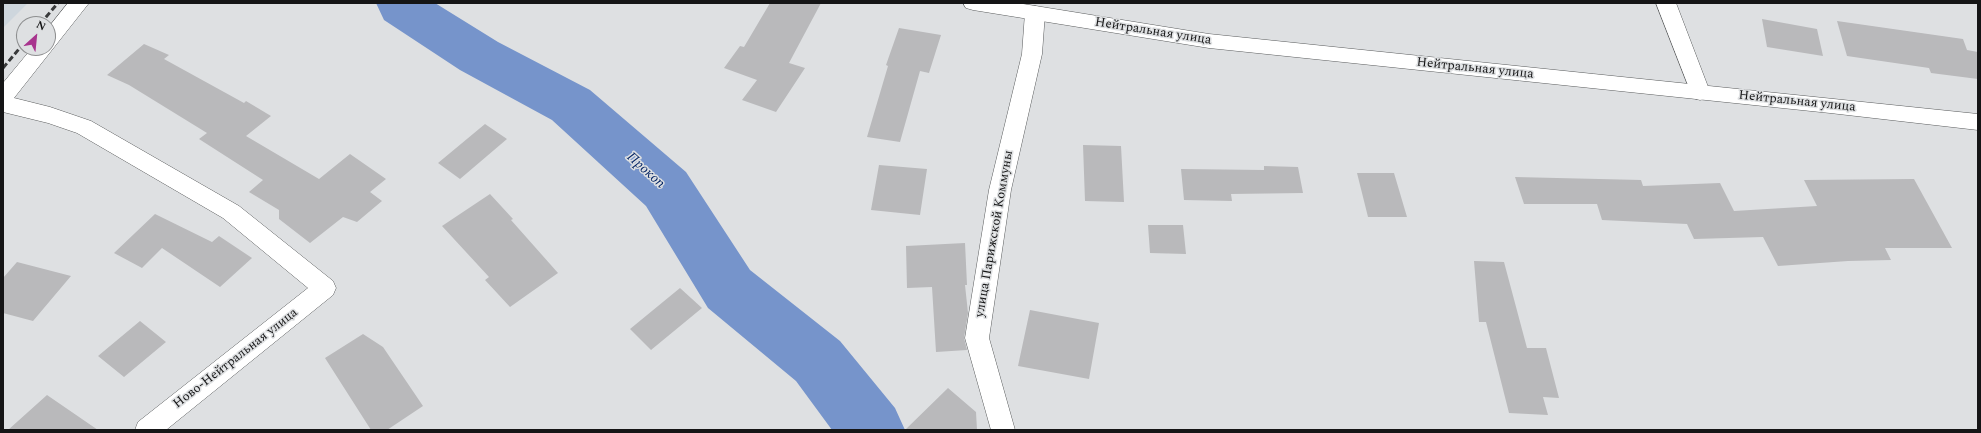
<!DOCTYPE html>
<meta charset="utf-8">
<style>
body{margin:0}
#map{position:relative;width:1981px;height:433px;overflow:hidden;background:#dee0e2;font-family:Spectral,serif}
canvas{display:block}
.frame{position:absolute;inset:0;border:4px solid #151516;pointer-events:none}
.north{position:absolute;left:16px;top:16px;width:40px;height:40px;box-sizing:border-box;background:#dee0e2;border:1px solid #8e8f90;border-radius:50%;rotate:27deg;font-size:11px;font-weight:700;line-height:16px;text-align:center;color:#151516}
.north::after{content:'';display:block;margin:auto;width:14px;height:18px;background:#a8348e;clip-path:polygon(50% 0,100% 100%,50% 72%,0 100%)}
</style>
<div id="map">
<canvas width="1981" height="433"></canvas>
<div class="frame"></div>
<div class="north">N</div>
</div>
<script>
const c = document.querySelector('canvas').getContext('2d');
c.lineJoin = 'round';
function fillPath(path, color) { c.fillStyle = color; c.fill(path, 'evenodd'); }
function stroke(path, color, width, dash) { c.strokeStyle = color; c.lineWidth = width; c.lineCap = dash ? 'butt' : 'round'; c.setLineDash(dash || []); c.stroke(path); }
function drawText(font, color, halo, rows, align = 'center') {
  c.font = font + ' Spectral,serif'; c.lineWidth = 3; c.setLineDash([]); c.textBaseline = 'middle'; c.strokeStyle = halo; c.fillStyle = color; for (const [text, x, y, turn = 0] of rows) {
    c.save(); c.translate(x, y); c.rotate((+turn || 0) * Math.PI / 180); c.textAlign = isNaN(turn) ? turn : align; if (halo) c.strokeText(text, 0, 0); c.fillText(text, 0, 0); c.restore();
  }
}
const built = new Path2D(`
 M3,3H28L3,28Z`);
const river = new Path2D(`
 M376,3H435L498,42L590,90L686,172L750,270L840,341L895,408L905,430H832L796,381L708,308L646,206L552,120L460,70L384,20Z`);
const building = new Path2D(`
 M770,3H821L789,63L805,68L776,112L742,100L757,80L724,68L740,46L744,47Z
 M1762,19L1817,29L1823,56L1767,47Z
 M1837,21L1963,39L1967,50L1978,52V79L1931,73L1929,68L1847,56Z
 M899,28L941,35L929,73L920,71L900,142L867,137L888,66L886,65Z
 M144,44L169,55L164,59L244,103L246,101L271,116L246,136L319,179L350,154L386,179L370,192L382,201L357,222L343,217L310,243L279,219V210L249,192L263,180L199,139L207,133L129,85L107,75Z
 M485,124L507,139L460,179L438,163Z
 M1083,145L1121,146L1124,202L1085,201Z
 M879,165L927,169L920,215L871,210Z
 M1264,166L1298,167L1303,193L1231,194L1232,201L1184,200L1181,169L1264,170Z
 M1357,173H1394L1407,217H1368Z
 M1515,177L1641,180L1643,186L1720,183L1734,211L1817,206L1804,180L1914,179L1952,248H1885L1891,260L1848,261L1778,266L1763,237L1694,239L1687,224L1602,220L1597,204H1524Z
 M490,194L513,219L511,220L558,273L510,307L485,280L489,277L442,226Z
 M155,214L212,242L219,236L252,258L220,287L162,248L142,268L114,253Z
 M1148,225H1183L1186,254L1150,253Z
 M965,243L967,285H965L968,313L964,338L967,350L936,352L932,287L907,288L906,246Z
 M1474,261L1504,262L1527,348H1546L1559,398L1543,397L1548,415L1509,413L1486,322H1479Z
 M17,262L71,276L33,321L3,313V278Z
 M680,288L702,308L651,350L630,329Z
 M1030,310L1099,323L1089,379L1018,366Z
 M140,321L166,342L124,377L98,356Z
 M363,334L383,347L423,406L387,430H371L325,358Z
 M948,388L976,412L977,430H905Z
 M47,395L98,430H8Z`);
const minor = new Path2D(`
 M68,3H89L14,98L50,107L91,121L239,206L333,281L336,288L333,295L166,430H135L138,422L308,288L223,218L77,133L48,123L3,112V83L32,48H48V28Z
 M1656,3H1676L1710,92L1707,98L1700,100L1693,98Z
 M1035,6L1042,8L1045,13L1042,54L1011,190L989,338L1015,430H991L965,338L989,190L1022,54L1025,13L1028,8Z`);
const secondary = new Path2D(`
 M963,3H1017L1209,34L1978,114V130L1830,113L1209,48L973,10L966,8Z`);
const rail = new Path2D(`
 M40,24L58,3
 M3,68L24,43`);
const streetNames = [
 ["Нейтральная улица",1153,32,9],
 ["Нейтральная улица",1475,69,6],
 ["Нейтральная улица",1797,102,6],
 ["улица Парижской Коммуны",995,234,-80],
 ["Ново-Нейтральная улица",236,359,-38]
];
const waterNames = [
 ["Прокоп",645,171,42]
];
fillPath(built, '#ced6dd');
fillPath(river, '#7694cb');
fillPath(building, '#b9b9bb');
stroke(minor, '#5a5c5d', 1);
stroke(secondary, '#5a5c5d', 1);
fillPath(minor, '#fff');
fillPath(secondary, '#fff');
stroke(rail, '#393a3b', 3, [6, 3]);
drawText('13px', '#151516', '#dee0e2', streetNames);
drawText('italic 14px', '#042464', '#dee0e2', waterNames);
</script>
